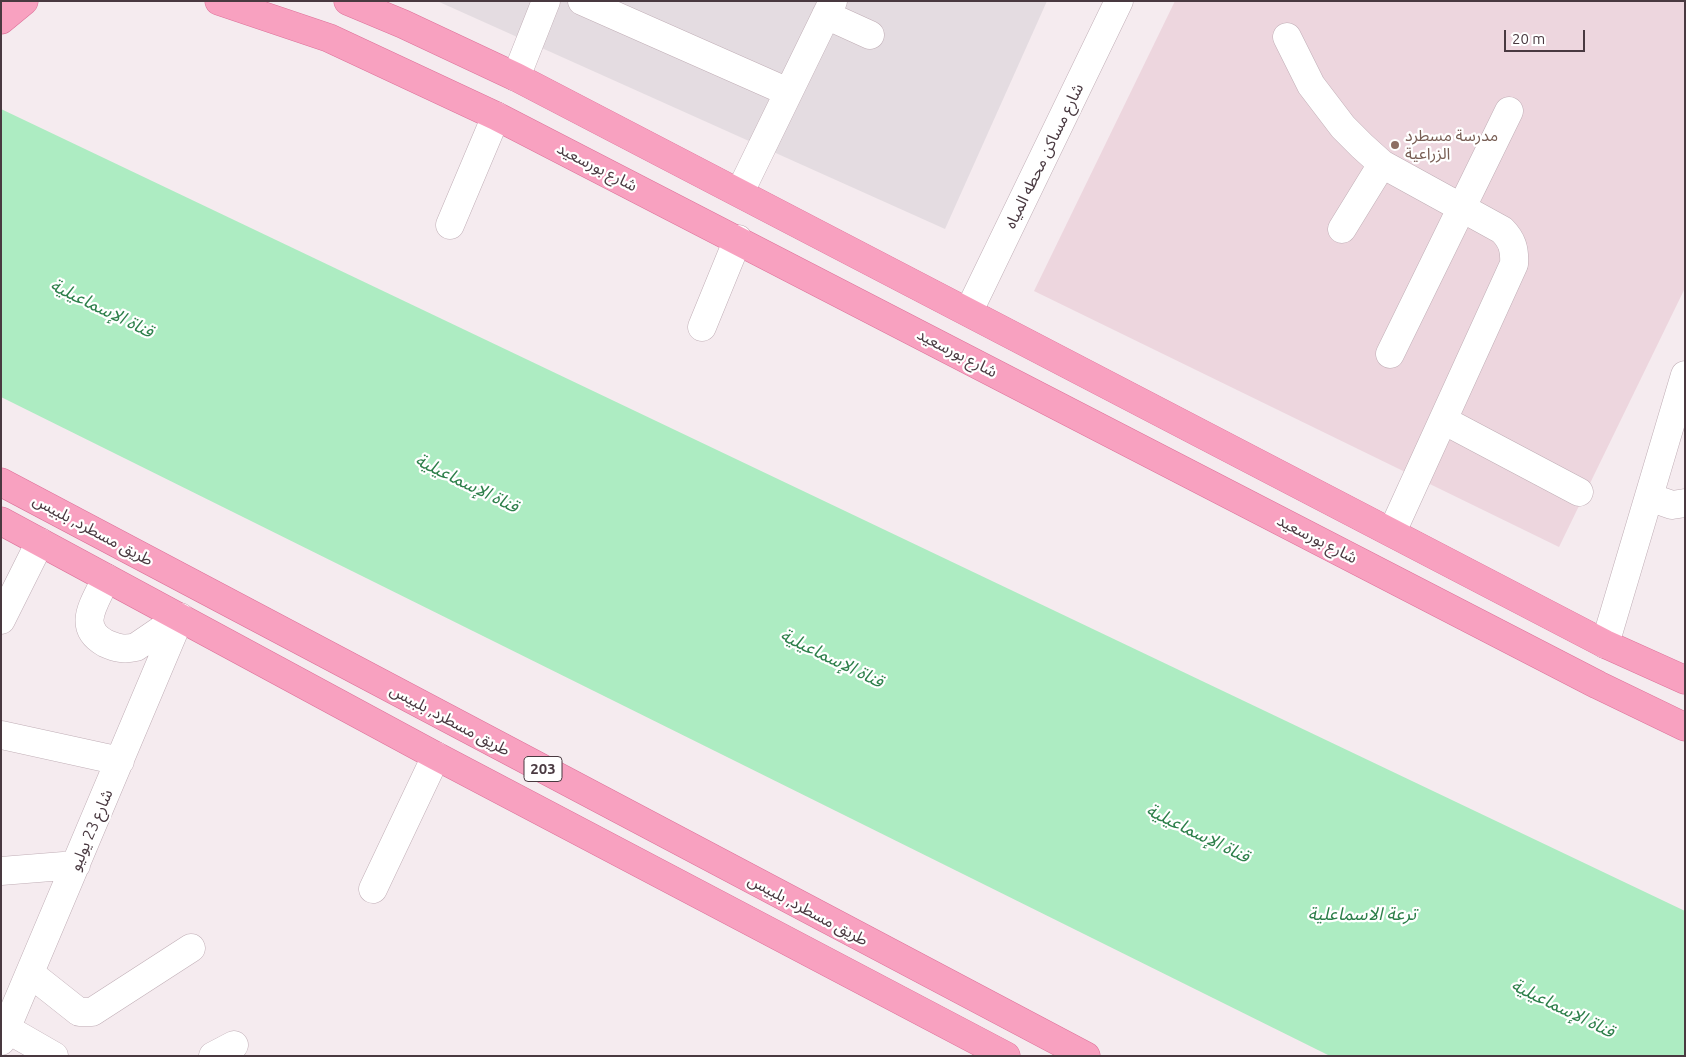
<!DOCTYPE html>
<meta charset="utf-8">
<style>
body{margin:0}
#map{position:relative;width:1686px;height:1057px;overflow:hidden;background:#f5ebef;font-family:Ubuntu,sans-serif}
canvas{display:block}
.frame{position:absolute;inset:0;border:2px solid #493940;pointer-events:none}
.scale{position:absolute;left:1504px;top:30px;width:81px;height:22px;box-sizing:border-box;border:2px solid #493940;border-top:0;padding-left:6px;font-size:15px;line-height:18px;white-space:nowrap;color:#493940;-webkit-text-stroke:4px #fff;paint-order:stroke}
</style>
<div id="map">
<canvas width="1686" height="1057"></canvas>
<div class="frame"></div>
<div class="scale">20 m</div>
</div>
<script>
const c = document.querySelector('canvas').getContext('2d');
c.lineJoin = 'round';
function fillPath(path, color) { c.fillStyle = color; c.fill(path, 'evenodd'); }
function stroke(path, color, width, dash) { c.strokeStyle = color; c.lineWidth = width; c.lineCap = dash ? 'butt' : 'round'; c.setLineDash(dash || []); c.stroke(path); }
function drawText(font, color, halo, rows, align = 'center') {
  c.font = font + ' Ubuntu,"Noto Sans Arabic",sans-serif'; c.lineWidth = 4.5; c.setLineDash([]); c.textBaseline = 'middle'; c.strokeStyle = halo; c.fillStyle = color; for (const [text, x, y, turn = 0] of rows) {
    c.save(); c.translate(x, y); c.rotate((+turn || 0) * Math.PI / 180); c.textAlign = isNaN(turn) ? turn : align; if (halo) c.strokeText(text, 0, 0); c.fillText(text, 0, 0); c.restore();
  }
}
const industrial = new Path2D(`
 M437,1H1047L945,229Z`);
const education = new Path2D(`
 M1175,1H1685V288L1559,547L1034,291Z`);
const water = new Path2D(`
 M1,109L1685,911V1056H1330L1,397Z`);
const minor = new Path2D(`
 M582,1L788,92
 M826,15L870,35
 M1287,37L1311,85L1343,127L1362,146L1382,164L1502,230C1512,240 1515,249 1514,264L1392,532
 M516,77L546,1
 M740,192L833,1
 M450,225L496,116
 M1342,229L1382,164
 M969,311L1119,1
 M702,327L738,239
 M1390,354L1509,111
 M1443,420L1579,492
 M1649,497L1672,505L1685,503
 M106,578C96,602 75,626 105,643C116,648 124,650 136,647L180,617
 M1,620L40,542
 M1605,644L1685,375
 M1,735L120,761
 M1,871L76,865
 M373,889L436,756
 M31,974L79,1012H92L191,948
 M7,1029L54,1056
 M1,1041L180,617
 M213,1056L234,1045`);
const major = new Path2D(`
 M219,1L329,38L496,116L1598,685L1685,727
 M348,1L403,24L516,77L1605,644L1685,680
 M1,20L24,1
 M1,482L1086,1056
 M1,521L436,756L1006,1056`);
const markers = [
 [1395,145,5,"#8d6e63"]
];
const shields = [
 [543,769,38]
];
const shieldNames = [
 ["203",543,769]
];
const educationNames = [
 ["مدرسة مسطرد",1405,136],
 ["الزراعية",1405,154]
];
const streetNames = [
 ["شارع مساكن محطه المياه",1044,156,-64],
 ["شارع بورسعيد",597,167,27],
 ["شارع بورسعيد",957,353,27],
 ["طريق مسطرد, بلبيس",93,530,28],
 ["شارع بورسعيد",1317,539,27],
 ["طريق مسطرد, بلبيس",450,720,28],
 ["شارع 23 يوليو",91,830,-67],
 ["طريق مسطرد, بلبيس",808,910,28]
];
const waterNames = [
 ["قناة الإسماعيلية",102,308,26],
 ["قناة الإسماعيلية",467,483,26],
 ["قناة الإسماعيلية",832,658,26],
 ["قناة الإسماعيلية",1198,833,26],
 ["ترعة الاسماعلية",1362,914],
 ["قناة الإسماعيلية",1563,1008,26]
];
fillPath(industrial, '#e4dce1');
fillPath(education, '#edd6de');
fillPath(water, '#adecc2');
stroke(minor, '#c0aeb6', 29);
stroke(major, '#dc7199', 29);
stroke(minor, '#fff', 28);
stroke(major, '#f8a1c0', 28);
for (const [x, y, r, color] of markers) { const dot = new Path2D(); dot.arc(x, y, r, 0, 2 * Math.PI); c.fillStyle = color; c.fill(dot); stroke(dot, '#fff', 2); }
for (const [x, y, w] of shields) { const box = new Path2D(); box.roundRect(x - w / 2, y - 12.5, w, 25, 4); c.fillStyle = '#fff'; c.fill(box); stroke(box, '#493940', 1); }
drawText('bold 15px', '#493940', null, shieldNames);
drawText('16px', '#785e54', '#fff', educationNames, 'left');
drawText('16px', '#493940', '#fff', streetNames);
drawText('italic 18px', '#2d7f4a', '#fff', waterNames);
</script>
